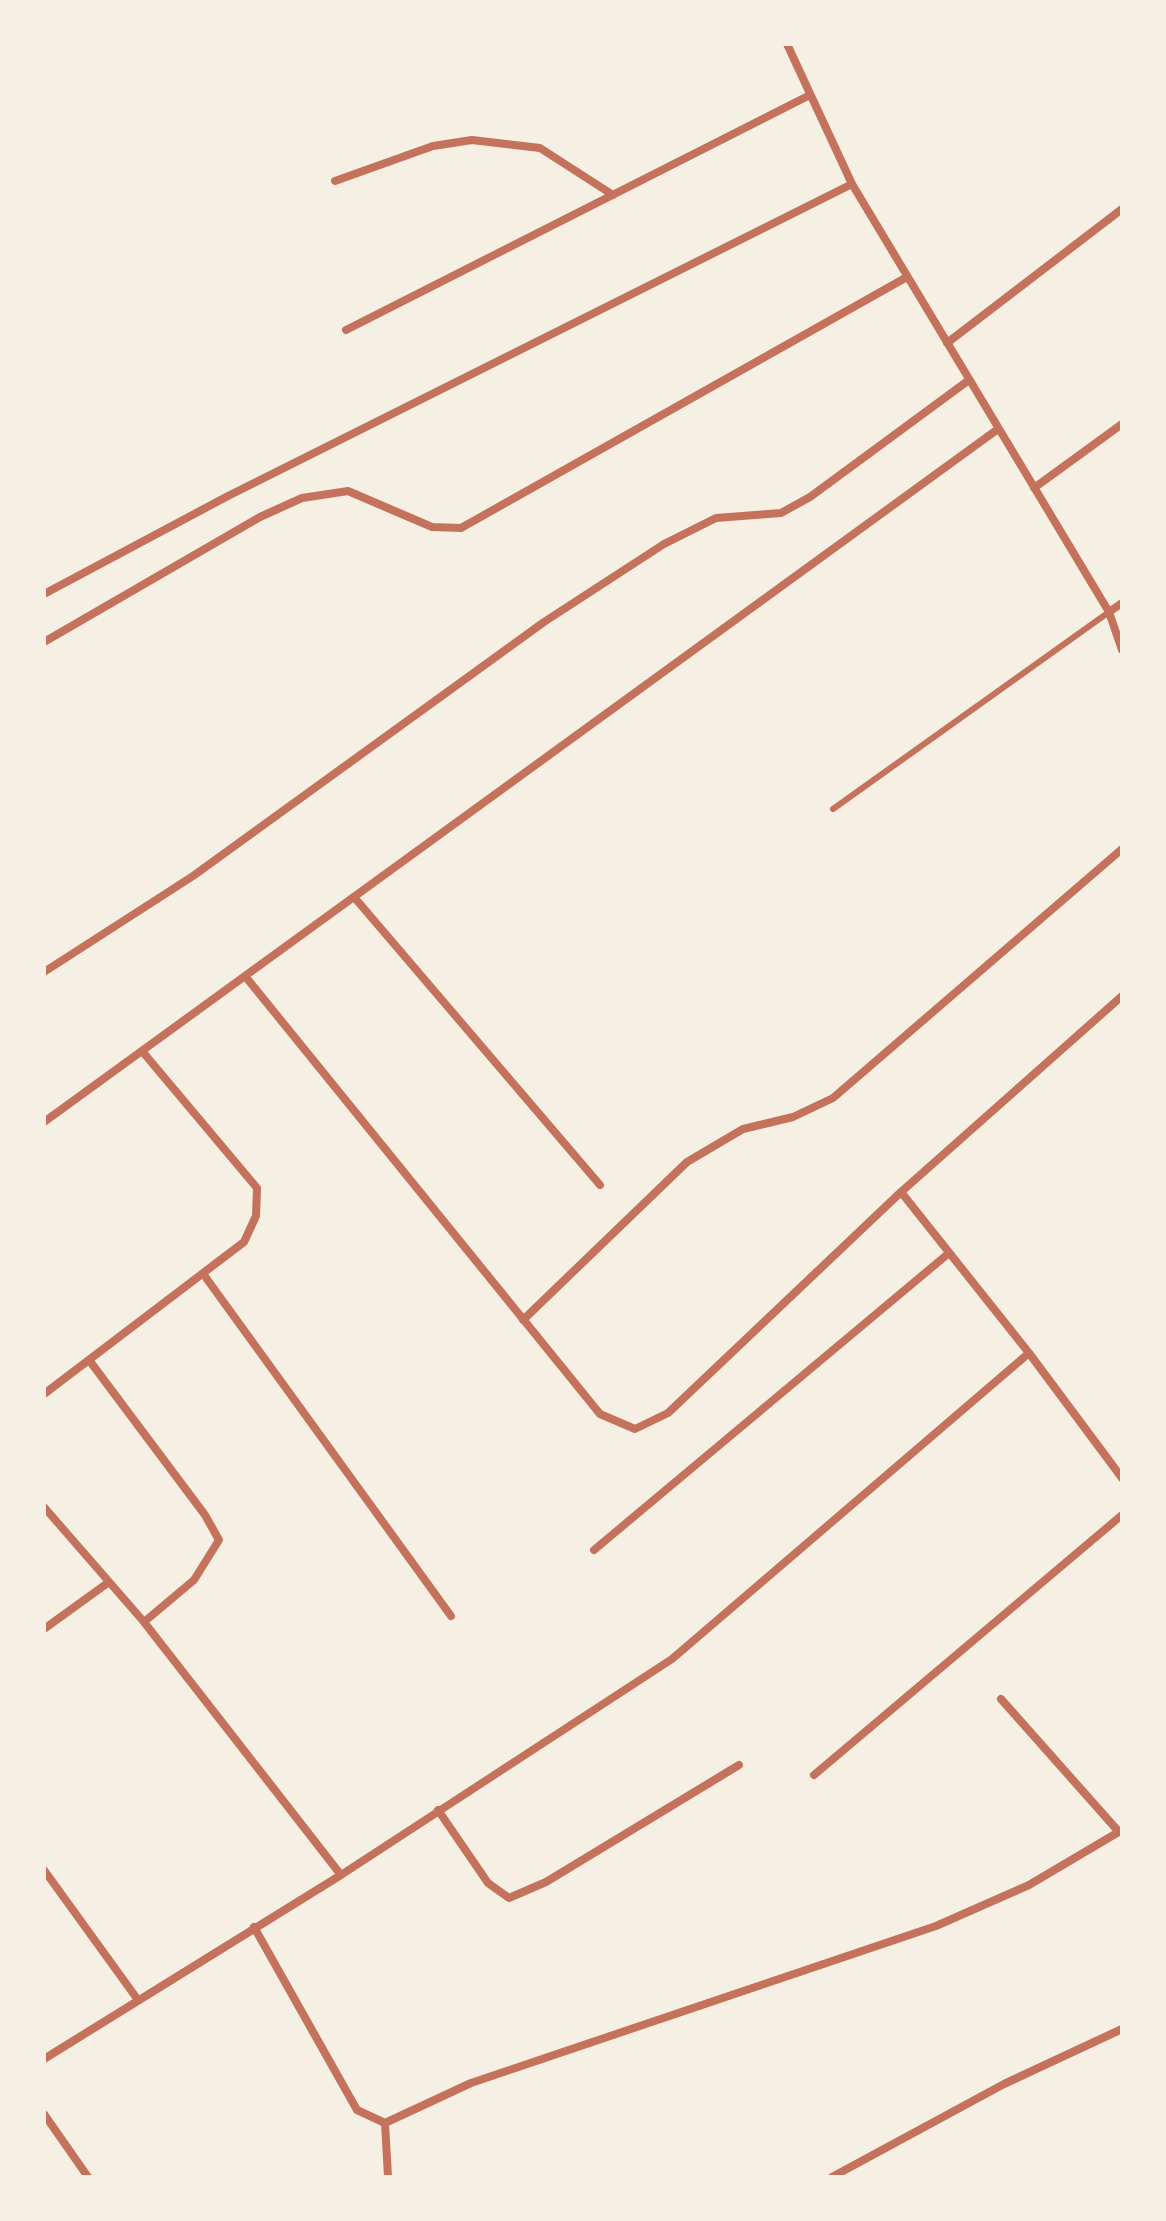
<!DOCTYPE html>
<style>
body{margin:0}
#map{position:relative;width:1166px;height:2221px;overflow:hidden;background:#f6efe4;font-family:"PT Sans",sans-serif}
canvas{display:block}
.frame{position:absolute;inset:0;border:46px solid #f6efe4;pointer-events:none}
</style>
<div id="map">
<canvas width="1166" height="2221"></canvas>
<div class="frame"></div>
</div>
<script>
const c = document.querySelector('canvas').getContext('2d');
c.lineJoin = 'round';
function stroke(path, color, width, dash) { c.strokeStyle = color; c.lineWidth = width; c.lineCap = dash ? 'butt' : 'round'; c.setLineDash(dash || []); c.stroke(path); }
const service = new Path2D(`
 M833,809L1109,612`);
const minor = new Path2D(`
 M787,44L852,184L1109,612L1122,650
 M335,181L433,146L472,140L540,148L613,195
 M346,330L810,95
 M947,343L1122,209
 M1034,488L1122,424
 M44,594L228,496L852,184
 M1109,612L1122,603
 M44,642L260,517L302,498L348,491L432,527L461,528L907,277
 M354,897L600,1185
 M44,972L193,876L544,622L664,544L716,518L781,513L810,497L969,380
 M245,976L600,1414L635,1429L668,1413L901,1192L1122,996
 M44,1122L998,429
 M901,1192L1029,1353L1122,1478
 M204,1275L451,1616
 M523,1320L687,1162L743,1129L793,1117L833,1098L1122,849
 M89,1360L205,1515L219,1540L194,1580L144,1622
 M44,1394L244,1242L256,1216L257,1188L142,1051
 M44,1507L144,1622L341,1875
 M594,1550L949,1253
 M44,1629L109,1582
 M1001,1699L1119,1832
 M814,1775L1122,1515
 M438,1810L488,1883L509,1898L546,1882L739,1765
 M44,1870L138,2000
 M254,1927L357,2110L385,2123L471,2083L936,1926L1029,1885L1122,1830
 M44,2059L341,1875L672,1659L1029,1353
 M44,2114L88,2177
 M385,2123L388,2177
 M832,2177L1004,2084L1122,2029`);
stroke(service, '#c5725c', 6);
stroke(minor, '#c5725c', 8);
</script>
